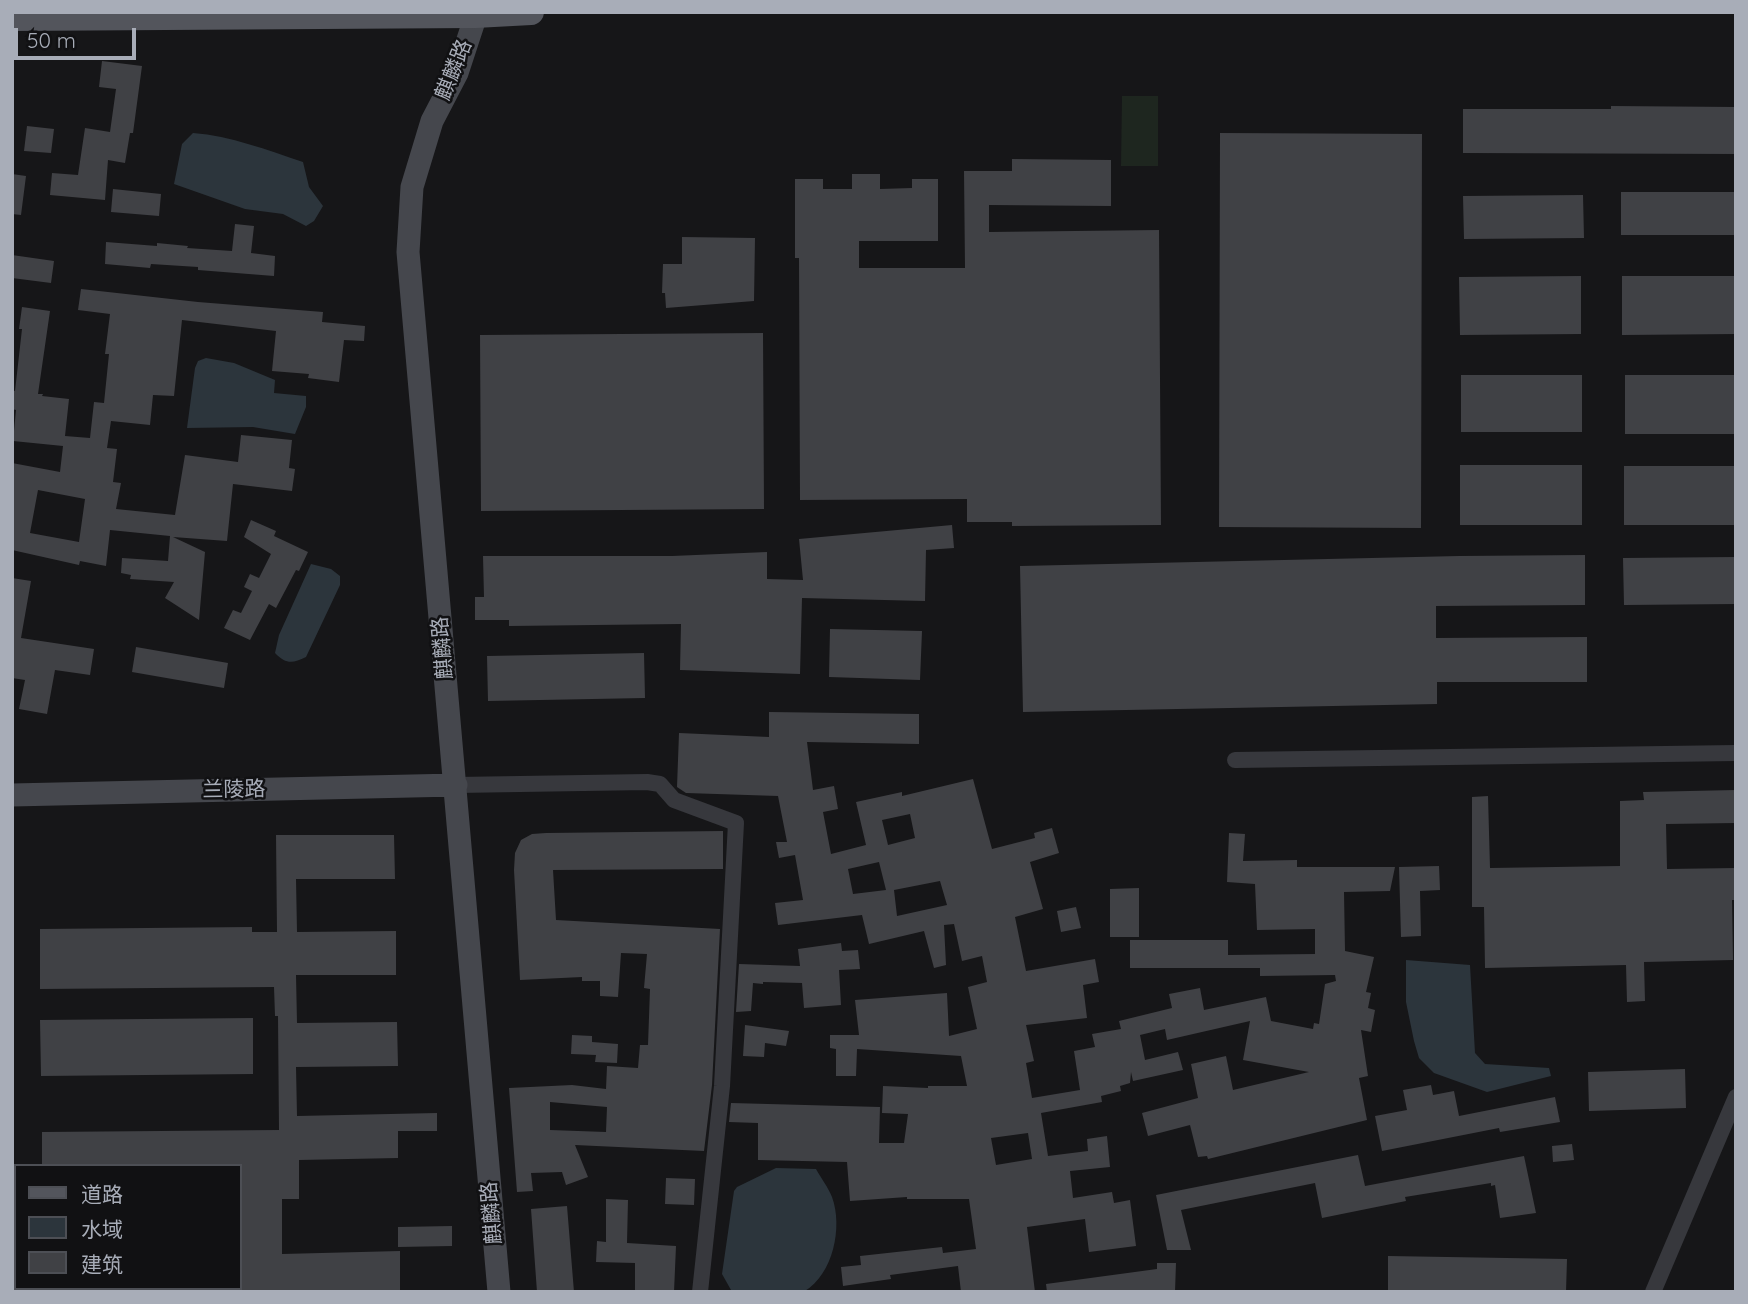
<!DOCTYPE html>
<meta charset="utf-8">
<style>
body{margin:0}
#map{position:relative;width:1748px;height:1304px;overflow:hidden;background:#161618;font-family:Quicksand,"Noto Sans SC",sans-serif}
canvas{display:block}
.frame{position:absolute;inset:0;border:14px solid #a8adb8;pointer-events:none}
.legend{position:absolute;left:14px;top:1164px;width:228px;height:126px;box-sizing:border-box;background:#111113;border:2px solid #4d4f55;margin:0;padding:9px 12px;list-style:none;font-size:21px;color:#a8adb8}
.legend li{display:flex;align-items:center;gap:14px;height:35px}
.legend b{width:35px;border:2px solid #4d4f55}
.scale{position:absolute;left:14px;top:28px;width:122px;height:32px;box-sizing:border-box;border:4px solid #a8adb8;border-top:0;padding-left:9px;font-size:21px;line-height:24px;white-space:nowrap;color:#a8adb8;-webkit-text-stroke:5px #111113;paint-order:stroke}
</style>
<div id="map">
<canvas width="1748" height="1304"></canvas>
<div class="frame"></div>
<ul class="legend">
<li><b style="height:9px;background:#53555c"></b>道路</li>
<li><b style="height:19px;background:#2c353c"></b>水域</li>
<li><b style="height:19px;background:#404145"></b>建筑</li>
</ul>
<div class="scale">50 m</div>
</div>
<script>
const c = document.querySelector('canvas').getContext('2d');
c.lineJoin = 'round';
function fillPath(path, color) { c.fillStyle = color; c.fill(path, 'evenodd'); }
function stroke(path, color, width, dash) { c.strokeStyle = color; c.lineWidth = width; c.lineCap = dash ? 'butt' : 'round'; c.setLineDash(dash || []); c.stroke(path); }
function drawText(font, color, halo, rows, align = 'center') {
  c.font = font + ' Quicksand,"Noto Sans SC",sans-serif'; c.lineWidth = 5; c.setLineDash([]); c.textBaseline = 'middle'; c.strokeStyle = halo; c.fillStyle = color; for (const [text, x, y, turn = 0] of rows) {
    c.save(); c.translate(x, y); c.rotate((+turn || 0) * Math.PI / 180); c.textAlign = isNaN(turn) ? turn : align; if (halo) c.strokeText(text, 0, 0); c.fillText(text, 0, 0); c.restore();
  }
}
const green = new Path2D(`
 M1122,96H1158V166H1121Z`);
const water = new Path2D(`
 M193,133C231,136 267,150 303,162L309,187L323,206L314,221L306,226L283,214L245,209L174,184L182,144Z
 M206,358L234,363L275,380L274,393L306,396V407L295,434L253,427L187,428L195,368L198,361Z
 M311,564L331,569L340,576V585L306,657C292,664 286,664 275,653L279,635Z
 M1406,960L1470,965L1475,1053L1485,1064L1549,1068L1551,1076L1487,1092L1434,1073L1419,1058L1414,1041L1406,1002Z
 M776,1168L816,1169C821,1178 828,1187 832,1197C843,1227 833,1274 805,1291L731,1290L722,1274L734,1191L737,1187Z`);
const building = new Path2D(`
 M102,61L142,66L133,133H130L125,163L108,160L105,200L50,195L52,173L78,175L85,128L110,132L116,89L99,87Z
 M1611,106L1736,107V154L1463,153V109H1611Z
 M27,126L54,129L51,153L24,151Z
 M1220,133L1422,134L1421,528L1219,527Z
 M1012,159L1111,160V206L989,205V232L1159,230L1161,525L1012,526V522H967V499L800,500L799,258H795V179H823V189H852V174H880V189L912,188V179H938V241H859V268H965L964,171H1012Z
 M12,174L26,176L21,215L12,214Z
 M113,189L161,194L159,216L111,212Z
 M1621,192H1736V235H1621Z
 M1583,195L1584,238L1464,239L1463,196Z
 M235,224L254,226L251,253L275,256L274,276L198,270V267L151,264L150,268L105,264L106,242L157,246V243L188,246L187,248L232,251Z
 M682,237L755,238L754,301L666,308L665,293H662L663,264H682Z
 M12,255L54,261L51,283L12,278Z
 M1581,276V334L1460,335L1459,277Z
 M1622,276H1736V334L1622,335Z
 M81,289L198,302L323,312L322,322L365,326L364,341L344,340L339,382L308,378L309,374L272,371L276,331L182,320L174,396L153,395L150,425L111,421L107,448L117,449L113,482L121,483L116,509L175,515L185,455L238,462L241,435L292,440L289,468L295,469L292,491L233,484L227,541L173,537L205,552L199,620L165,598L174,582L130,579L131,575L121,573L122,558L168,561L170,536L110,530L106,566L80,561L79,565L12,550V463L60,472L63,446L13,441L16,410L12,409V390L15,391L22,329H19L22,307L50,311L38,394H43L42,396L69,399L65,436L90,438L94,402L104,403L109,354H105L110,314L78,310ZM38,490L85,499L79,542L30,533Z
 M763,333L764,509L481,511L480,335Z
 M1461,375H1582V432H1461Z
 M1625,375H1736V434H1625Z
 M1460,465H1582V525H1460Z
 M1624,466H1736V525H1624Z
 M251,520L276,531L274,536L308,552L299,571L296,570L276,608L269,604L250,640L224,628L233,610L241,613L252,591L244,587L250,574L259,578L271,554L244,537Z
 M952,525L954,548L926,550L925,601L802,598L800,674L680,670L681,624L509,626V620H475V597H484L483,556H672L767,552V579L803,580L799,539Z
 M1585,555V605L1436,606V638L1587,637V682H1437V704L1023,712L1020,566L1459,556Z
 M1736,557V604L1624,605L1623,558Z
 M12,578L31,581L21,638L94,649L90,675L55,670L47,714L19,709L25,680L12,678Z
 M830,629L922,631L920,680L829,677Z
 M136,647L228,663L224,688L132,672Z
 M644,653L645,698L488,701L487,656Z
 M769,712L919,714V744L807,742L813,790L834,786L838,809L823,812L831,854L866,845L856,802L902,792V796L973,779L992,849L1035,838L1034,833L1052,828L1059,853L1030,862L1043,909L1015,917L1026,971L1095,959L1099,982L1083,985L1087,1018L1026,1025L1034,1061L1026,1063L1032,1098L1080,1090L1074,1051L1095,1047L1092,1034L1121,1029L1119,1021L1172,1008L1169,994L1200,988L1204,1010L1266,997L1271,1021L1313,1029L1314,1023L1319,1024L1325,984L1336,981L1335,975L1260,976V968H1130V940H1228V955L1315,954V929L1257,930L1255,884L1227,882L1229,833L1245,834L1243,861L1297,860V867H1395L1390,891L1344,892L1345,951L1374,957L1366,992L1371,993L1368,1008L1375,1010L1371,1032L1361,1030L1368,1076L1359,1078L1367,1120L1208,1159L1207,1156L1198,1157L1190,1125L1148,1136L1142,1113L1198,1098L1191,1064L1226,1056L1233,1090L1309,1072L1243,1060L1250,1021L1167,1040L1165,1029L1140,1035L1145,1060L1178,1052L1183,1070L1133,1081L1131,1072L1130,1083L1120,1086L1121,1091L1101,1096L1102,1102L1041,1113L1048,1156L1088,1151L1087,1139L1107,1136L1110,1167L1070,1171L1073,1198L1112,1192L1114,1203L1130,1200L1136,1246L1089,1252L1085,1219L1027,1227L1035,1292H961L958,1266L890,1275L891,1279L843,1286L841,1267L861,1265L860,1256L942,1247L943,1253L976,1249L969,1199H907V1197L850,1201L847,1162L758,1160V1123L729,1122L731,1103L880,1107L879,1143H904L908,1114L882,1113L883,1086L928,1088V1086H967L961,1056L857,1049L856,1076H836V1049L830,1048V1035H859L855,1000L947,993L949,1036L977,1029L968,987L987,982L982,956L962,961L954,924L944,925L946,965L934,968L924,931L869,944L862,915L778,925L775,903L803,900L795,855L779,858L776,842H787L778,796L686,793L677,787L679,733L769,737ZM910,814L915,838L888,845L882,820ZM879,862L886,890L853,894L848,869ZM940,881L947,905L897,916L894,890ZM1028,1133L1032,1159L996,1165L991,1138Z
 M1736,790V823L1666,824L1667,869L1736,868V900H1732L1733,960L1644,962L1645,1001L1627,1002L1626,965L1485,968L1484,907H1472V797L1488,796L1490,868L1620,866V801L1644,800L1643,792Z
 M723,831V869L553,870L556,920L720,929L712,1085L704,1151L575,1145L588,1177L566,1185L562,1172L531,1173L533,1191L517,1192L509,1088L572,1085L606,1089L607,1066L638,1068L640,1045H648L650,989L644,988L647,954L621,953L618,997L600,996V981H582V977L520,980L514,870L515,853L521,840L532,834L546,833ZM550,1102L607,1107L606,1132L550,1130Z
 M276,835H394L395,879H296L297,932L396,931V975H296L297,1023L397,1022L398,1066L296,1067L297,1116L437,1113V1131H398V1158L299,1160V1199H282V1254L400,1251V1292H240V1166H42V1132L279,1130L278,1016H275L274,987L40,989V929L252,927V932H277Z
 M1439,866L1440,890L1420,891L1421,936L1401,937L1399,867Z
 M1139,888V937H1110V889Z
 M1076,907L1081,928L1061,932L1057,911Z
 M841,943L842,951L858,950L860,969L839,970L841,1005L804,1008L802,983L763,982V984L753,983L751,1011L736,1012L739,964L800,966L798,949Z
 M253,1018V1074L41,1076L40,1020Z
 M745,1025L789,1031L786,1046L765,1043L764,1057L743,1056Z
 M572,1035L592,1036V1042L618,1044L617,1063L595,1062L596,1055L571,1054Z
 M1685,1069L1686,1108L1589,1111L1588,1072Z
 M1431,1085L1433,1095L1454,1091L1459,1116L1555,1097L1560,1122L1500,1132L1499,1128L1382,1151L1375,1116L1407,1110L1403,1090Z
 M1572,1144L1574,1160L1553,1162L1552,1146Z
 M1358,1155L1365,1186L1524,1156L1536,1213L1500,1218L1495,1185L1491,1186V1183L1405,1197L1406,1201L1322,1218L1315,1183L1181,1210L1191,1250H1167L1156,1195Z
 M666,1178L695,1179L694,1205L665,1204Z
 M606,1199L628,1200L627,1243L676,1246L674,1292H635V1263L596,1262L597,1241L606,1242Z
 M567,1206L574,1292H537L531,1209Z
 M452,1226V1246L398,1247V1227Z
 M1388,1256L1567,1259L1566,1292H1388Z
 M1157,1263H1176L1175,1292H1047L1046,1284L1157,1269Z`);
const street = new Path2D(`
 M1235,760L1736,753
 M456,785L647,782L660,784L674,800L736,823L722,1086L700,1292
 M1653,1292L1736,1097`);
const secondary = new Path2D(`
 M477,12L457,73L432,121L412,187L408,252L499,1292
 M12,795L456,785`);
const primary = new Path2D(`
 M12,18L475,15L531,12`);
const streetNames = [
 ["麒麟路",454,70,-68],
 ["麒麟路",443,648,-95],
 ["兰陵路",234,790,-1],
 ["麒麟路",492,1213,-95]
];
fillPath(green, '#1e261f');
fillPath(water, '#2c353c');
fillPath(building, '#404145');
stroke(street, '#37383d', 16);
stroke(secondary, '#45474d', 23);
stroke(primary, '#53555c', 26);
drawText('21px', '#a8adb8', '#111113', streetNames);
</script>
